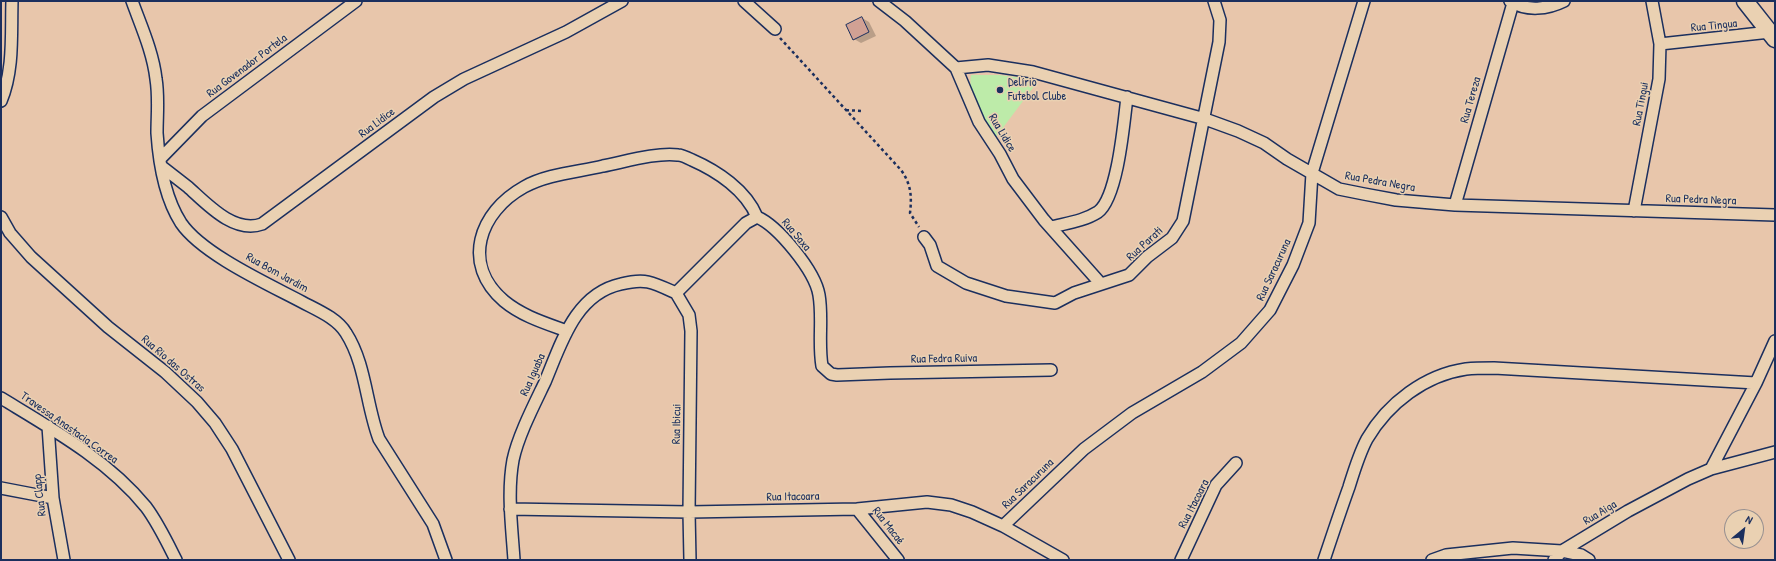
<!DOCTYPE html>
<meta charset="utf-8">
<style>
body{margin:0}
#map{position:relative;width:1776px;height:561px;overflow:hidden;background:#e8c6ab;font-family:"Patrick Hand",sans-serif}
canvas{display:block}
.frame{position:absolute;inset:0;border:2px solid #1b2f5e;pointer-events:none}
.north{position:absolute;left:1724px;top:509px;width:40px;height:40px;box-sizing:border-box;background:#ead1b2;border:1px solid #979090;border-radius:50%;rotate:29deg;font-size:11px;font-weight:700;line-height:16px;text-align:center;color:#1b2f5e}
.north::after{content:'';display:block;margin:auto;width:14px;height:18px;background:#1b2f5e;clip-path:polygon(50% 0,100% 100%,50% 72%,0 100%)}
</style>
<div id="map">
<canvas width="1776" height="561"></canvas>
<div class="frame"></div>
<div class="north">N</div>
</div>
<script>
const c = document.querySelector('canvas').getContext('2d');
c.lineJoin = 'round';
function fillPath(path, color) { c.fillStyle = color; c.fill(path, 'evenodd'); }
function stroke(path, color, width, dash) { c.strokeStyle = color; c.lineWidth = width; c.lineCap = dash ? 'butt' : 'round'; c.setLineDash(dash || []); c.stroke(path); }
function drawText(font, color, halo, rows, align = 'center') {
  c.font = font + ' "Patrick Hand",sans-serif'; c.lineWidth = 3; c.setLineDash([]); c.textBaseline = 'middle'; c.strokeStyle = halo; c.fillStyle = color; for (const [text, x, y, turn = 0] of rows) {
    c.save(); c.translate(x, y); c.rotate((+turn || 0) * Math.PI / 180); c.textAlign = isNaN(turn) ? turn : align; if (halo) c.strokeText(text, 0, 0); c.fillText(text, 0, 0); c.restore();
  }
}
const green = new Path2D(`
 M971,75H999L1032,79L1035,85L996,137C985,118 967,98 971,75Z`);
const shadow = new Path2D(`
 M862,18L869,22L876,36L861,43L854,39Z`);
const building = new Path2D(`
 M862,17L869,32L853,40L846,25Z`);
const path = new Path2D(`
 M780,38L901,170C911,184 912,196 910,213L919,227
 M846,110L861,111`);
const minor = new Path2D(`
 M132,1C141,26 153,52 156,79C159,97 157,115 157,133C159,163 165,198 181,223C202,254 268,284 302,302C317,310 337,318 346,333C366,364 366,405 379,439L433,524L446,560
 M744,1L775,29
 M879,1L905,21L956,68L979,122L1000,154L1013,179L1044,220L1101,284
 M1510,1C1527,12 1548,9 1564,1
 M1660,44L1770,32
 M956,68L988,65L1033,72L1205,119L1238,131L1264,143L1287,159L1339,189L1364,194L1396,200L1455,205L1775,215
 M1,101C14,70 11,34 12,1
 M160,159L202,116L356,1
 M161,166C170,173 179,180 188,187C207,204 234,234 262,224L434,97L464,79L566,32L622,1
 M1455,205L1513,3
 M1634,211L1659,79L1660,44L1652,1
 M1,217L10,233L31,257L108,327L165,372L197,402L215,423L232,449L289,560
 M1051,227C1067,223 1084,221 1098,212C1118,197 1124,121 1127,97
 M924,237L930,245L937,266L966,283L1006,296L1055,303L1074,293L1129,275L1147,257L1172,238L1183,221L1219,42L1220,20L1214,1
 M676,293L746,223L757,217C778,226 815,271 819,295C823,318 818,342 822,366L831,374L837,375L890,373L1051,370
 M676,293L689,315L691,331L689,512L690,560
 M567,331C545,323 522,316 504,301C461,264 479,212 524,187C547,174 578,172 603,166C624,162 657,152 678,155C682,155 688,158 692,160C717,171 746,190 757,217
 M1,398C52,429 108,460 146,507C158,523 167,542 176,560
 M48,426L53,498L64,560
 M1711,469L1756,383L1775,341
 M1,488L53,498
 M510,509L689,512L857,509L927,502L951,505L972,512L1003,526L1063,560
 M857,509L898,560
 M1003,526L1084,449L1132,413L1202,372L1241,343L1270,310L1293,265L1309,223L1312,173L1364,1
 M514,560C512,528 507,493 513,460C518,436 534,405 545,382C561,344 575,294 621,284C629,282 639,280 648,282C657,284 667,289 676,293
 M1181,560L1216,485L1236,463
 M1324,560C1332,536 1340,512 1349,487C1354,471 1359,454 1367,439C1388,403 1425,375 1466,369C1475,368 1485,368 1494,368L1756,383
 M1432,560L1446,555L1513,548L1562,551L1628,511L1688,479L1711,469L1775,452
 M1554,560L1562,551L1581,555L1589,560`);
const secondary = new Path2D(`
 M1745,1L1775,39`);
const markers = [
 [1000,90,4,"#1b2f5e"]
];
const streetNames = [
 ["Rua Tingua",1714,26,-6],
 ["Rua Govenador Portela",247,66,-37],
 ["Rua Tereza",1471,100,-74],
 ["Rua Tingui",1641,104,-79],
 ["Rua Lidice",377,123,-37],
 ["Rua Lidice",1002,133,59],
 ["Rua Pedra Negra",1380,182,10],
 ["Rua Pedra Negra",1701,200,2],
 ["Rua Saxa",796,235,50],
 ["Rua Parati",1145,244,-42],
 ["Rua Saracuruna",1274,270,-65],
 ["Rua Bom Jardim",277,273,29],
 ["Rua Fedra Ruiva",944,359,-1],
 ["Rua Rio das Ostras",173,364,41],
 ["Rua Iguaba",533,375,-66],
 ["Rua Ibicui",677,424,-89],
 ["Travessa Anastacia Correa",69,428,35],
 ["Rua Saracuruna",1028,484,-44],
 ["Rua Clapp",40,495,-97],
 ["Rua Itacoara",793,497,-1],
 ["Rua Itacoara",1194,504,-63],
 ["Rua Aiga",1600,513,-31],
 ["Rua Macaé",888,526,52]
];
const poiNames = [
 ["Delírio",1008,83],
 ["Futebol Clube",1008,97]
];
fillPath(green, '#bdeba9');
fillPath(shadow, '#0003');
fillPath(building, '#d1a194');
stroke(building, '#1b2f5e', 1);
stroke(minor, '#1b2f5e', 14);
stroke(secondary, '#1b2f5e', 19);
stroke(path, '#1b2f5e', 2.5, [3, 3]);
stroke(minor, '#ead1b2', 11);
stroke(secondary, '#ead1b2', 16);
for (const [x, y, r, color] of markers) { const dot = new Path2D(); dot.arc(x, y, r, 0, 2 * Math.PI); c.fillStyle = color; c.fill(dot); stroke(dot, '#ead1b2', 1.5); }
drawText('12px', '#1b2f5e', '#ead1b2', streetNames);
drawText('12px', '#1b2f5e', '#ead1b2', poiNames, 'left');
</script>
